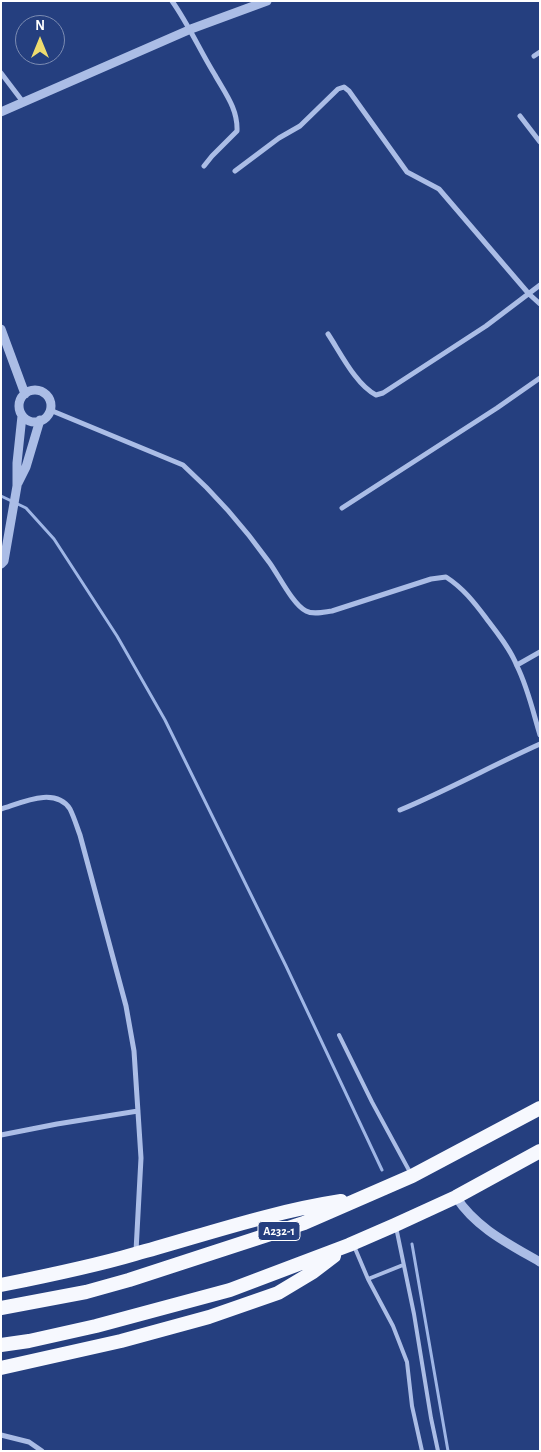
<!DOCTYPE html>
<style>
body{margin:0}
#map{position:relative;width:541px;height:1452px;overflow:hidden;background:#253f7f;font-family:"Alegreya Sans",sans-serif}
canvas{display:block}
.frame{position:absolute;inset:0;border:2px solid #fff;pointer-events:none}
.north{position:absolute;left:15px;top:15px;width:50px;height:50px;box-sizing:border-box;background:#253f7f;border:1px solid #7c8cb2;border-radius:50%;rotate:0deg;font-size:14px;font-weight:700;line-height:20px;text-align:center;color:#fff}
.north::after{content:'';display:block;margin:auto;width:18px;height:22px;background:#efdc6f;clip-path:polygon(50% 0,100% 100%,50% 72%,0 100%)}
</style>
<div id="map">
<canvas width="541" height="1452"></canvas>
<div class="frame"></div>
<div class="north">N</div>
</div>
<script>
const c = document.querySelector('canvas').getContext('2d');
c.lineJoin = 'round';
function stroke(path, color, width, dash) { c.strokeStyle = color; c.lineWidth = width; c.lineCap = dash ? 'butt' : 'round'; c.setLineDash(dash || []); c.stroke(path); }
function drawText(font, color, halo, rows, align = 'center') {
  c.font = font + ' "Alegreya Sans",sans-serif'; c.lineWidth = 4.5; c.setLineDash([]); c.textBaseline = 'middle'; c.strokeStyle = halo; c.fillStyle = color; for (const [text, x, y, turn = 0] of rows) {
    c.save(); c.translate(x, y); c.rotate((+turn || 0) * Math.PI / 180); c.textAlign = isNaN(turn) ? turn : align; if (halo) c.strokeText(text, 0, 0); c.fillText(text, 0, 0); c.restore();
  }
}
const stream = new Path2D(`
 M1,496L26,508L54,539L117,636L165,720L286,966L382,1170
 M412,1244L448,1451`);
const service = new Path2D(`
 M339,1035L372,1102L411,1174
 M396,1227L414,1314L431,1418L438,1451
 M354,1246L368,1279L393,1326L407,1362L412,1406L422,1451
 M368,1279L403,1265`);
const minor = new Path2D(`
 M172,1C189,25 200,51 215,75C225,93 238,109 237,131L212,156L204,166
 M534,56L540,52
 M1,73L23,102
 M520,116L540,142
 M235,171L279,138L300,126L338,89L344,87L349,91L407,172L439,189L529,294L540,304
 M328,334C340,352 356,385 376,395L383,393L486,326L540,285
 M50,410L183,465C215,494 244,527 269,562C278,574 293,605 306,611C313,615 324,612 332,611L431,579L446,577C463,588 474,602 486,618C497,633 510,648 517,666C528,688 533,712 540,735
 M342,508L497,408L540,378
 M517,665L540,652
 M1,809C21,803 55,786 70,809C74,817 77,827 80,835L126,1006L134,1051L141,1158L136,1251
 M400,810C448,790 493,765 540,744
 M1,1135L57,1124L138,1111
 M1,1435L29,1442L42,1451`);
const tertiary = new Path2D(`
 M1,112L191,29L267,1
 M1,329L25,394
 M19 406a16 16 0 1 1 32 0a16 16 0 1 1-32 0Z
 M18,483L26,467L40,420
 M1,564L4,561L17,486V463L22,416
 M456,1197C476,1228 509,1244 540,1262`);
const trunk = new Path2D(`
 M1,1285C46,1276 91,1267 135,1254C204,1235 270,1212 341,1201
 M1,1308L86,1292L129,1280L304,1223L412,1176L540,1108
 M1,1345L29,1341L96,1326L230,1290L349,1245L395,1225L456,1197L540,1151
 M1,1368L121,1341L209,1317L278,1293L313,1272L334,1256`);
const shields = [
 [279,1231,42]
];
const shieldNames = [
 ["A232-1",279,1231]
];
stroke(stream, '#9fb6e6', 3);
stroke(service, '#abbde6', 4);
stroke(minor, '#abbde6', 5);
stroke(tertiary, '#abbde6', 9);
stroke(trunk, '#f6f8fe', 14);
for (const [x, y, w] of shields) { const box = new Path2D(); box.roundRect(x - w / 2, y - 9.5, w, 19, 4); c.fillStyle = '#253f7f'; c.fill(box); stroke(box, '#fff', 1); }
drawText('bold 12px', '#fff', null, shieldNames);
</script>
